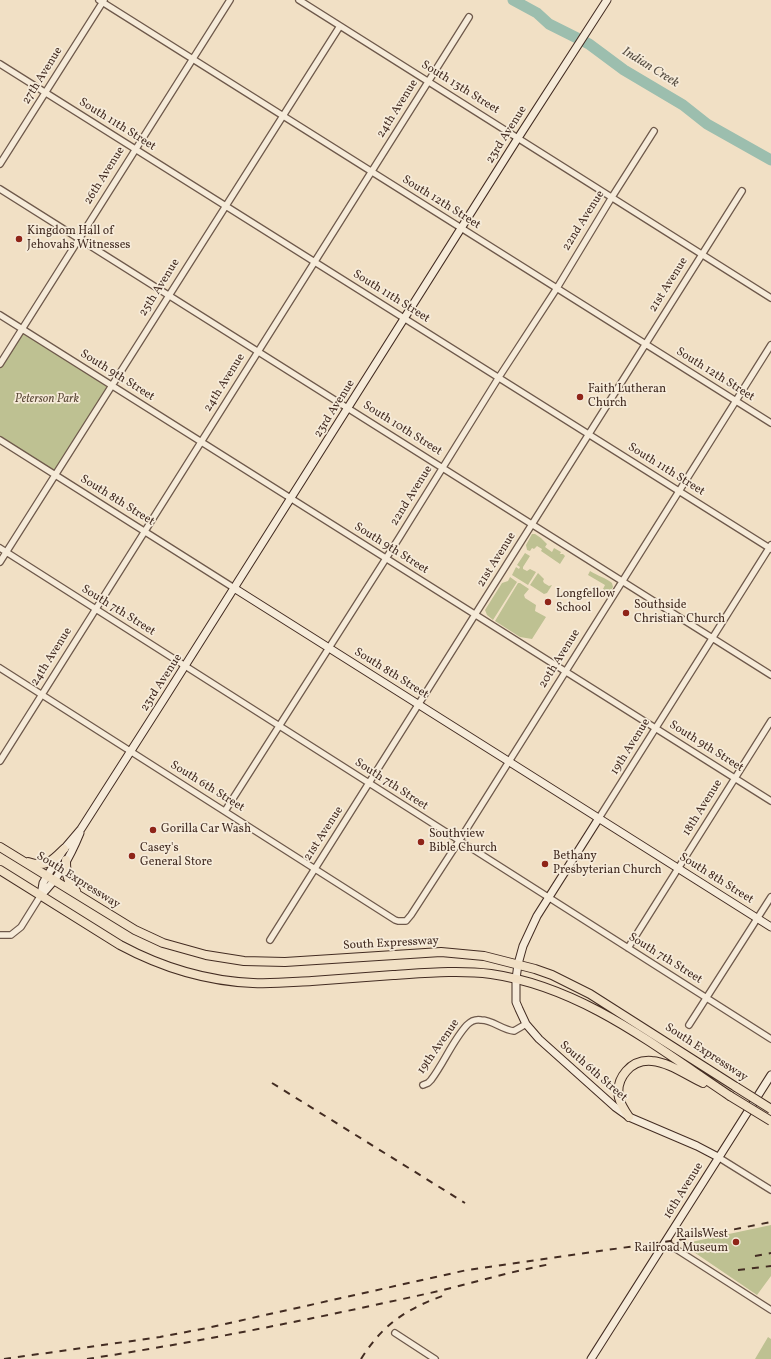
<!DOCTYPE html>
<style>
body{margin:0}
canvas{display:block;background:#f1e0c5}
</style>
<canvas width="771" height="1359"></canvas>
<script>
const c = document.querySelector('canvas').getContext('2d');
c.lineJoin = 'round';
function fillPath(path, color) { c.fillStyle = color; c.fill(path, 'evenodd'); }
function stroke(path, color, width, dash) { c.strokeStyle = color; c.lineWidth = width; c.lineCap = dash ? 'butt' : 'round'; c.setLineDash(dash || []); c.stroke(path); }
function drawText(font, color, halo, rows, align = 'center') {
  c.font = font + ' Vollkorn,serif'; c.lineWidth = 3.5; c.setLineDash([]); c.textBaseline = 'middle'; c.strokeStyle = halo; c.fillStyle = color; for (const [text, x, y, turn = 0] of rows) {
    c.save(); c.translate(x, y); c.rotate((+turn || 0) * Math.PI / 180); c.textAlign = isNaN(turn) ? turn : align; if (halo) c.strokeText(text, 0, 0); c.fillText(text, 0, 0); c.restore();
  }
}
const green = new Path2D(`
 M22,328L112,385L55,475L0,440V364Z
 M532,534H535L541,538L547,544L545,547L552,552L554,548L561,552L560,554H563L565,556L560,564L541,551L542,549L537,546L534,549L532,548L530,551L527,550L526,545Z
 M525,553L530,556L523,567V569L527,571L530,569L536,572L528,585L512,575L516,567L519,569L520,567L517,565Z
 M590,571C598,576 606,578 612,583L613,587L609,593L603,589L605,585L588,575Z
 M538,573L544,579L543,581L544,583L549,586L552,585L547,593L544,594L530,585Z
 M510,577L517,582L493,620L487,615L485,610L502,583L508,581Z
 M518,583H520L529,589L524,595L525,598L536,605L535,611L546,617L532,639L520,637L495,621Z
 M771,1225V1276L757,1295L682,1244Z
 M768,1337L771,1339V1359H755Z`);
const river = new Path2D(`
 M513,0L537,13L549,24L589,44L624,70L683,105L707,124L771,160`);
const street = new Path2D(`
 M99,0L771,423
 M299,0L771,298
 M0,64L771,549
 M0,164L104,0
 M0,189L771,675
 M0,315L771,801
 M0,364L230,0
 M0,440L234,588
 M0,548L771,1039
 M0,562L340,26
 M0,668L395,920L398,921H406L411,915L459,841L771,345
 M0,761L469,17
 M225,811L399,538L499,377L557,288L612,197L654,131
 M599,818L771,545
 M0,935H11L21,927L41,895
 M270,940L742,191
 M628,948L771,721
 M689,1025L771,897
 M423,1085L428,1083L431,1080C444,1063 453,1040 467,1025C471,1021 476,1019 481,1020C493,1020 502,1030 514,1031L526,1024
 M718,1157L771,1190
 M665,1242L771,1310
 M395,1333L435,1359`);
const secondary = new Path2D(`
 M234,588L771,927
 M599,818L537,916L523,946L518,964L516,979V1002L519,1009L526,1024L539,1039L615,1107L629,1117L697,1146L718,1157
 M41,895L43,883L47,876L64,849L81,829L164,699L518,138L607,0
 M41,895C58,879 71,855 80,833
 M591,1359L771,1075`);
const primary = new Path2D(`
 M0,847L135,930L163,943L206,955L244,961L285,962L441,952L484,956L535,969L552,975L590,994L736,1087
 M66,860C66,872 67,883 76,891
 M28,862C46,868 52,861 64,849
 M0,870L120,945C161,967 206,981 253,983C273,984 293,982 312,981C339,979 366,977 393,975C426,973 459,970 491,974C582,987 655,1046 730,1096
 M629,1117C625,1111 621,1105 619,1098C615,1078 631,1059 652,1061C668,1062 688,1076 703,1083`);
const rail = new Path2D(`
 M272,1083L465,1203
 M755,1256L771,1253
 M738,1270L771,1266
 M4,1359L160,1337L207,1328L467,1270L691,1238L771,1222
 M87,1359C205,1341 322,1317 439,1291C476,1282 513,1271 551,1264
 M361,1359C383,1324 406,1309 445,1295`);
const primaryBridge = new Path2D(`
 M736,1087L771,1109
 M730,1096L771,1121`);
const markers = [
 [19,239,4,"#8f2418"],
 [580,397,4,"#8f2418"],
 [548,602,4,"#8f2418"],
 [626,613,4,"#8f2418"],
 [153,830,4,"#8f2418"],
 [421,842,4,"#8f2418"],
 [132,856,4,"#8f2418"],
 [545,864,4,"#8f2418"],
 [736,1242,4,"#8f2418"]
];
const streetNames = [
 ["27th Avenue",43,76,-58],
 ["South 13th Street",460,88,32],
 ["24th Avenue",398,109,-58],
 ["South 11th Street",117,125,32],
 ["23rd Avenue",507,135,-58],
 ["26th Avenue",105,176,-58],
 ["South 12th Street",441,203,32],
 ["22nd Avenue",584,221,-58],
 ["21st Avenue",669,285,-58],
 ["25th Avenue",160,288,-58],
 ["South 11th Street",391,297,32],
 ["South 12th Street",715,375,32],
 ["South 9th Street",117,376,32],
 ["24th Avenue",225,383,-58],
 ["23rd Avenue",335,409,-58],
 ["South 10th Street",402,429,32],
 ["South 11th Street",666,470,32],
 ["22nd Avenue",412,496,-58],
 ["South 8th Street",117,501,32],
 ["South 9th Street",391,549,32],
 ["21st Avenue",497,560,-58],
 ["South 7th Street",118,611,32],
 ["24th Avenue",52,657,-58],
 ["20th Avenue",560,659,-58],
 ["South 8th Street",391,674,32],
 ["23rd Avenue",162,683,-57],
 ["19th Avenue",631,747,-58],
 ["South 9th Street",706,747,32],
 ["South 7th Street",391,785,33],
 ["South 6th Street",207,787,32],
 ["18th Avenue",703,808,-58],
 ["21st Avenue",324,834,-57],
 ["South 8th Street",716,879,32],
 ["South Expressway",78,881,32],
 ["South Expressway",391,944,-3],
 ["South 7th Street",665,959,32],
 ["19th Avenue",439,1047,-55],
 ["South Expressway",706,1053,33],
 ["South 6th Street",593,1072,41],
 ["16th Avenue",684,1191,-58]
];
const poiNames = [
 ["Kingdom Hall of",27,232],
 ["Jehovahs Witnesses",27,246],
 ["Faith Lutheran",588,390],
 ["Church",588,404],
 ["Longfellow",556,595],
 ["School",556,609],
 ["Southside",634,606],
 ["Christian Church",634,620],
 ["Gorilla Car Wash",161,830],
 ["Southview",429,835],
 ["Bible Church",429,849],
 ["Casey's",140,849],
 ["General Store",140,863],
 ["Bethany",553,857],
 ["Presbyterian Church",553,871],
 ["RailsWest",728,1235,"right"],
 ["Railroad Museum",728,1249,"right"]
];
const parkNames = [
 ["Peterson Park",47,400]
];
const waterNames = [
 ["Indian Creek",650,68,32]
];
fillPath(green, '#bec192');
stroke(river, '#9cbeae', 11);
stroke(street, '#6e594b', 8);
stroke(secondary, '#432c22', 9);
stroke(primary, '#432c22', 10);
stroke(street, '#f6ebd9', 5.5);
stroke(secondary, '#f6ebd9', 7);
stroke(primary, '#f1e0c5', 8);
stroke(rail, '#432c22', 2, [7, 7]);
stroke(primaryBridge, '#432c22', 10, []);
stroke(primaryBridge, '#f1e0c5', 8);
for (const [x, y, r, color] of markers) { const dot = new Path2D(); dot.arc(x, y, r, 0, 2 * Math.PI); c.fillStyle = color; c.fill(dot); stroke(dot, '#f6ebd9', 1.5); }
drawText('12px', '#432c22', '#f6ebd9', streetNames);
drawText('12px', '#432c22', '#f6ebd9', poiNames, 'left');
drawText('italic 12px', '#5c4a38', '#f6ebd9', parkNames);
drawText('italic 13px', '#595045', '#f6ebd9', waterNames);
</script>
